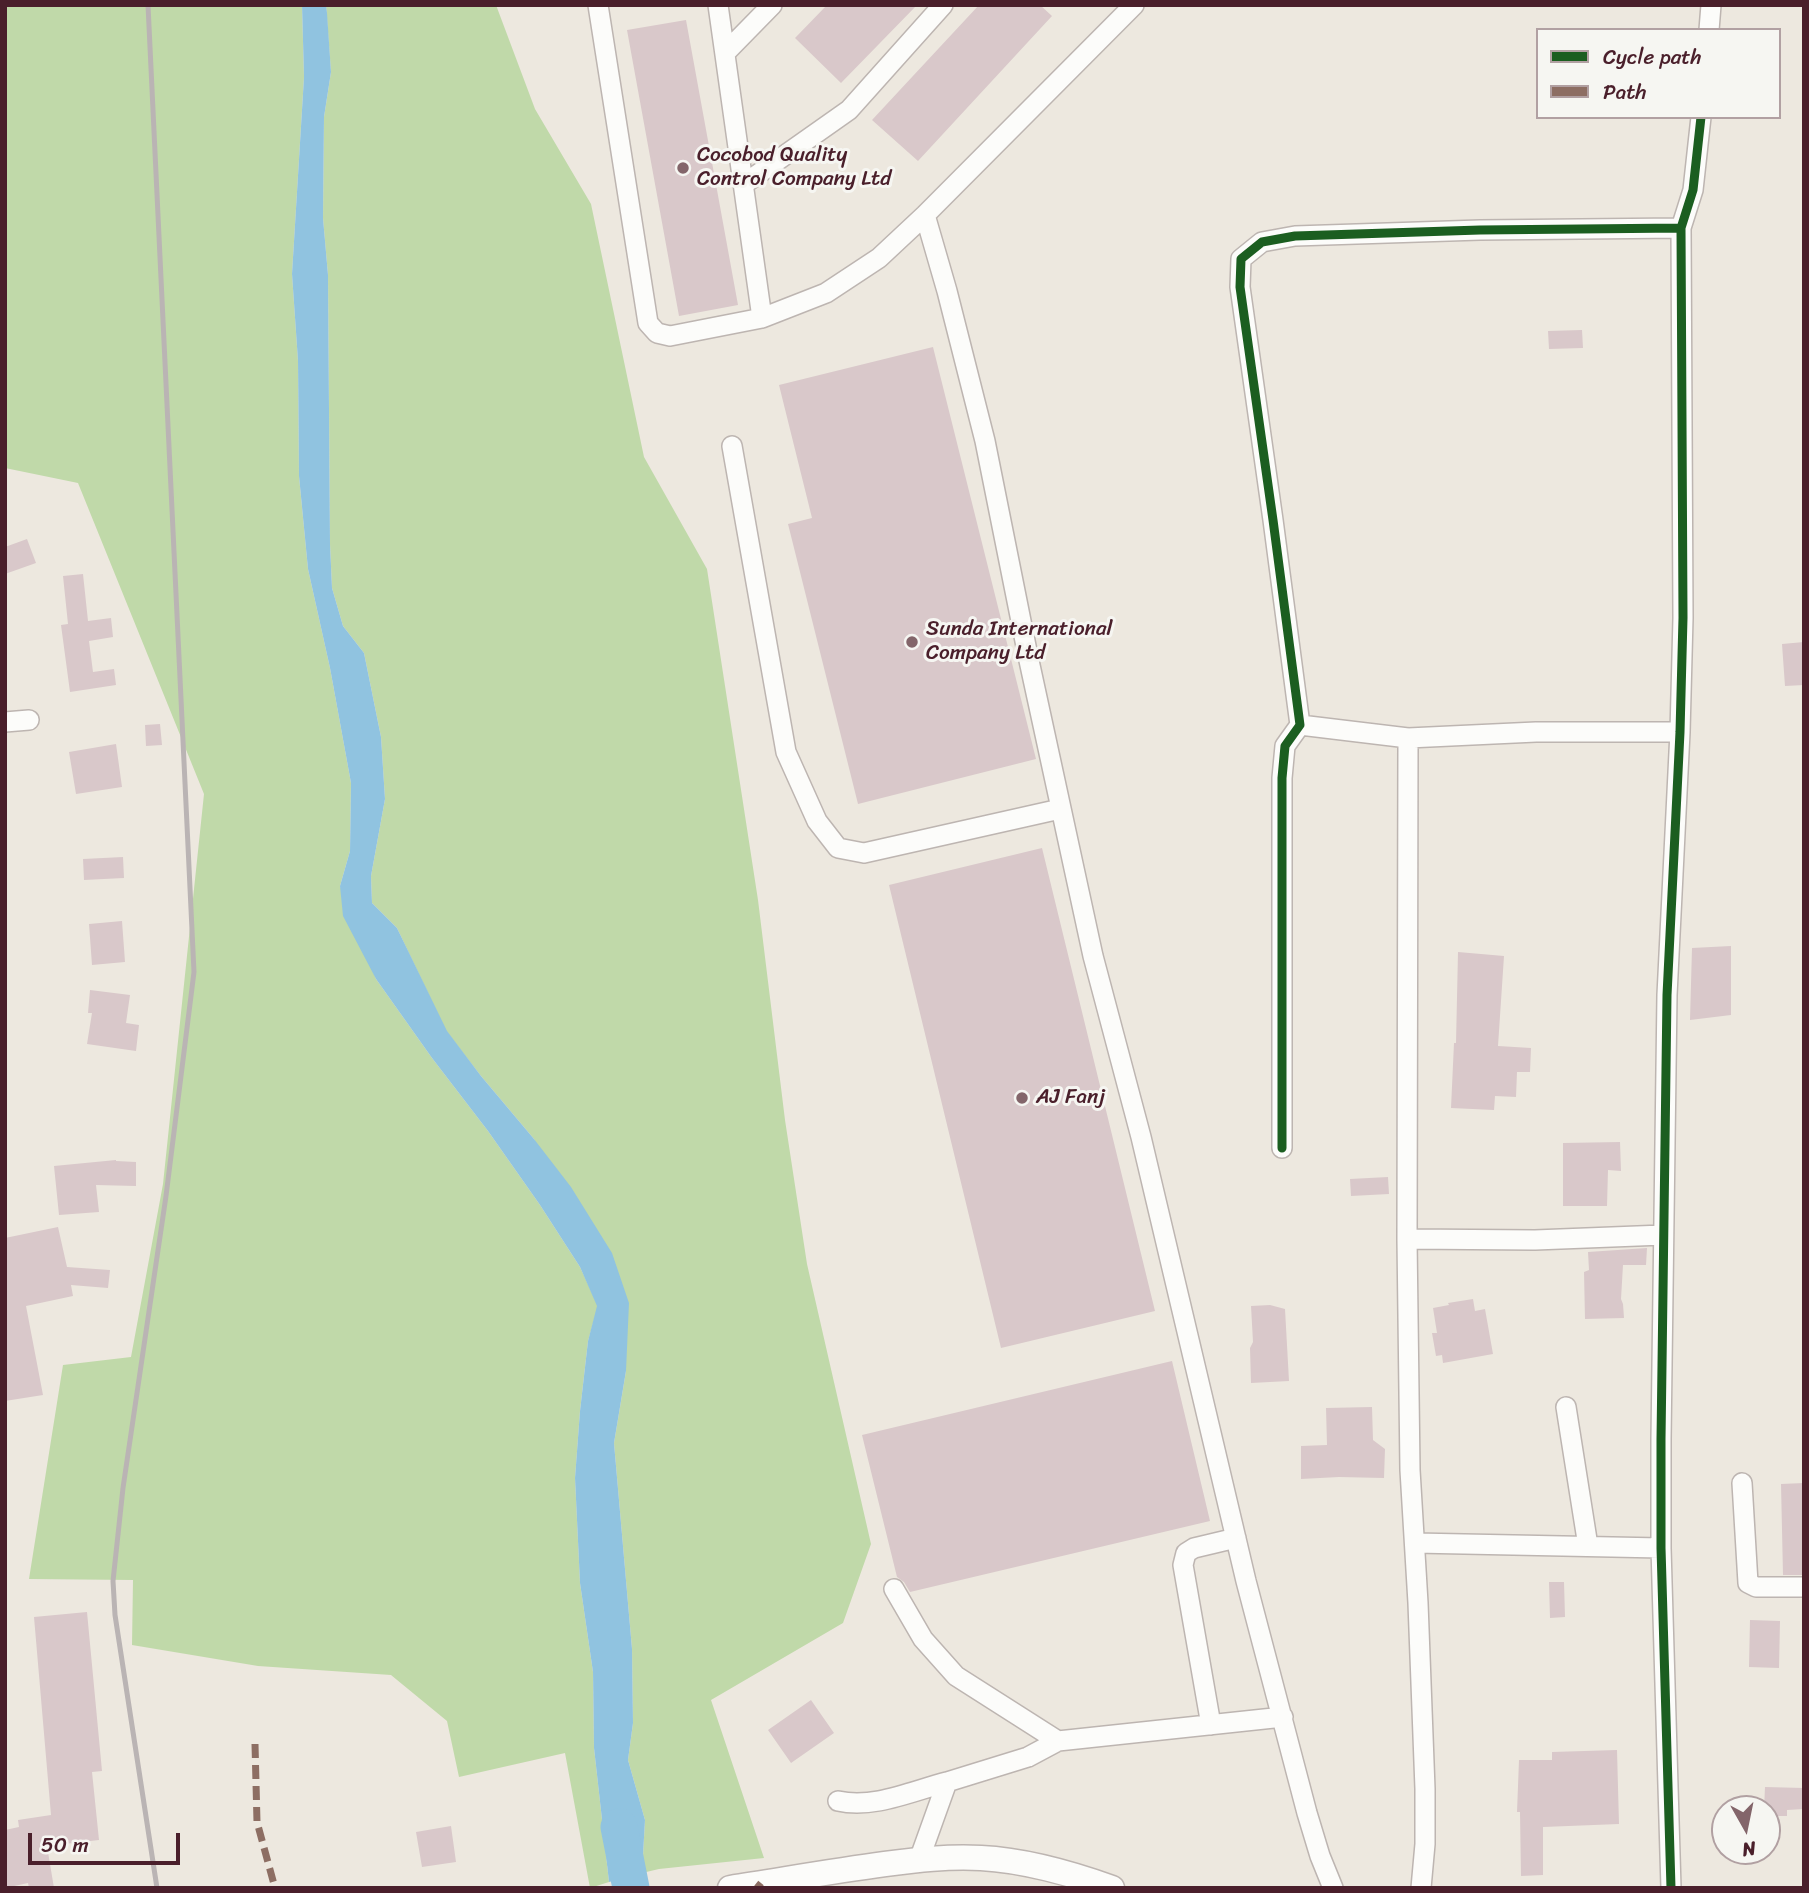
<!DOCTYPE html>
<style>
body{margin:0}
#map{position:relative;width:1809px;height:1893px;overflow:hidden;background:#ede8df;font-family:Sriracha,sans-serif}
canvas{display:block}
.frame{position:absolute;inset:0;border:7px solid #4a1f2b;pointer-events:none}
.legend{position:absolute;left:1536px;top:28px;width:245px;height:91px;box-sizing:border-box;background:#f6f6f2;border:2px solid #b1a0a2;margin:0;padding:9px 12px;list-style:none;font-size:21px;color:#4a1f2b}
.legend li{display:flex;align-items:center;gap:14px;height:35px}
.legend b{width:35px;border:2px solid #b1a0a2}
.north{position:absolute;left:1711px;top:1795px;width:70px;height:70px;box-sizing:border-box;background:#f6f6f2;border:2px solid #b1a0a2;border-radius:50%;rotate:171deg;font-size:19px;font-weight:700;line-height:28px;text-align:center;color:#4a1f2b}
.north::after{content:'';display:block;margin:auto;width:24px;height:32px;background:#83656a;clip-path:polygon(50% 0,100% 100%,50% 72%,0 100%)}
.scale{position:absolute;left:28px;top:1833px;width:152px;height:32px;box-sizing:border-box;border:4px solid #4a1f2b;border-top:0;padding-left:9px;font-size:21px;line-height:24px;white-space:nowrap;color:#4a1f2b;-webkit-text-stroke:5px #f6f6f2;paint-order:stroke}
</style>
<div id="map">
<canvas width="1809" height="1893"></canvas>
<div class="frame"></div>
<ul class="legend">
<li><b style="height:9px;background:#1b5e20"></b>Cycle path</li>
<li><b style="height:9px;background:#8d6e63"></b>Path</li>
</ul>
<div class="north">N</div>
<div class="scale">50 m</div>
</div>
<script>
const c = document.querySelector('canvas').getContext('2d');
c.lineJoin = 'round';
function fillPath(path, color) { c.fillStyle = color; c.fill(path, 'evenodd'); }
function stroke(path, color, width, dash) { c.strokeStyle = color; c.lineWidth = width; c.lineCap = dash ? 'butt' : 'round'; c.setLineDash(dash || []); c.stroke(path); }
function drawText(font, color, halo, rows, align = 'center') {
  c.font = font + ' Sriracha,sans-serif'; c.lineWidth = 6; c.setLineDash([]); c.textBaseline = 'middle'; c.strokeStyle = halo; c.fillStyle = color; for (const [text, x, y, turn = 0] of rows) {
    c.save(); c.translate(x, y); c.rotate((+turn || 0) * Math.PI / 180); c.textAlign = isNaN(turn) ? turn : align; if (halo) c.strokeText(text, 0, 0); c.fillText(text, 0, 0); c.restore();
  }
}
const green = new Path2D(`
 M5,5H302L304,77L292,274L298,361L299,476L308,569L330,668L351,783L350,851L340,886L376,979L432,1058L488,1131L540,1205L580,1267L598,1306L588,1341L580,1411L575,1478L580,1583L593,1672L594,1748L609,1882L590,1888L565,1753L459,1777L447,1721L391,1675L258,1666L132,1645L133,1580L29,1579L63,1365L131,1357L163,1184L204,794L78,483L5,468Z
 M326,5H496L535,109L591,204L644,457L707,569L758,900L785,1120L807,1264L871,1544L843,1623L711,1700L764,1858L659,1869L642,1873L645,1820L628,1760L633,1723L632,1649L614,1443L626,1371L534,1139L481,1076L446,1031L397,928L372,903L371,876L385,799L381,737L364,653L343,626L332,588L330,544L328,275L323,218L324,117L331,72Z`);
const water = new Path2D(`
 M302,5H326L327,13L331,72L324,117L323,218L328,275L330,544L332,588L343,626L364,653L381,737L385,799L371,876L372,903L397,928L447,1031L481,1076L534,1139L571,1187L612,1253L629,1303L626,1371L614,1443L632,1649L633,1723L628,1760L645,1820L642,1873L609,1882L594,1748L593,1672L580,1583L575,1478L580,1411L588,1341L597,1306L580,1267L540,1205L488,1131L432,1058L376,979L343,916L340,886L350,851L351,783L330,668L308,569L299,476L298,361L292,274L304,77Z`);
const river = new Path2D(`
 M619,1827L631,1888`);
const building = new Path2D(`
 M827,5H917L841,83L795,38Z
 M979,5H1040L1052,16L918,161L872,120Z
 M686,20L738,305L679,316L627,30Z
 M1582,330L1583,348L1549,349L1548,331Z
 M933,347L1036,759L858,804L788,524L812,518L779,385Z
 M27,539L36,563L5,574V547Z
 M83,574L88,621L111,618L113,637L89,641L93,672L114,669L116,685L70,692L61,625L68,624L63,576Z
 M1804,642V685L1785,686L1782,644Z
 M160,724L162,745L146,746L145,725Z
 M116,744L122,787L76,794L69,752Z
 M1042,848L1155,1311L1001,1348L889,885Z
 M123,857L124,878L84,880L83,859Z
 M122,921L125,962L92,965L89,924Z
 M1731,946V1015L1690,1020L1692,948Z
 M1458,952L1504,956L1498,1046L1531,1048L1530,1072H1517L1516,1097L1495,1096L1494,1110L1451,1108L1454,1043H1456Z
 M90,990L130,995L126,1023L139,1025L136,1051L87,1044L92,1013H88Z
 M1620,1142L1621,1171L1608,1170L1607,1206H1563V1143Z
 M116,1160V1161L136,1162V1186L96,1185L99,1212L59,1215L54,1166Z
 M1388,1177L1389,1194L1351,1196L1350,1179Z
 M58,1227L67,1267L110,1270L108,1288L71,1285L73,1296L26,1306L43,1395L5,1401V1238Z
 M1647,1248L1646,1265H1623L1621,1299L1623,1304L1624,1318L1585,1319L1584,1272L1589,1270L1588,1252Z
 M1473,1299L1475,1311L1485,1309L1493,1354L1443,1363L1442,1355L1436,1356L1432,1333H1437L1433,1308L1449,1305L1448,1303Z
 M1270,1305L1285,1309L1289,1381L1251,1383L1250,1348L1253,1342L1251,1306Z
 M1172,1361L1210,1521L910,1592L904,1582L897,1577L862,1435Z
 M1372,1407L1373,1440L1385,1449L1384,1478L1339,1477L1301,1479V1446L1327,1445L1326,1408Z
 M1804,1483V1575H1783L1781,1484Z
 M1549,1582H1564L1565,1617L1550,1618Z
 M87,1612L102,1771L92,1772L99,1840L47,1846L54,1888H29L28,1883L5,1888V1830L19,1827L18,1820L51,1815L34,1617Z
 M1750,1620L1780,1621L1779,1668L1749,1667Z
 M811,1700L834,1733L791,1763L768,1730Z
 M1617,1750L1619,1824L1543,1827V1875L1521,1876L1520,1812H1517L1519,1760H1552V1752Z
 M1765,1787L1804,1788V1809L1787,1810V1816H1767V1809H1764Z
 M451,1826L456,1862L422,1867L416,1832Z`);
const minor = new Path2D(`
 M598,5L648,323L657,333L670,336L762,318L826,293L879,258L925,215L1134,5
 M718,5L762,318
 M1709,30L1711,5
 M725,53L772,5
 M744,184L849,110L943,5
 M925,215L947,291L985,441L1028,656L1093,956L1141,1137L1246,1581L1307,1813L1320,1856L1333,1888
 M732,446L786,752L817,821L838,848L864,853L1060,809
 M5,722L29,720
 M1300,725L1408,738L1536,732H1680
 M1408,738L1407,1239L1535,1240L1663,1235
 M1282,1148V778L1285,746L1300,725L1273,520L1240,287L1241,259L1262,242L1295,236L1480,230L1681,228
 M1407,1239L1410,1470L1418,1603L1425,1789V1844L1421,1888
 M1566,1407L1588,1546
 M1742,1483L1748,1583L1756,1587H1804
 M1415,1543L1661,1548
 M894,1589L923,1639L956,1676L1058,1741
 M1211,1725L1183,1565L1186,1553L1194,1548L1236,1538
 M838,1801C874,1809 912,1791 947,1782
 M919,1860L947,1782L1028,1757L1058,1741L1283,1717
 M1671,1888L1661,1548V1439L1667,995L1680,732L1683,618L1681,228L1693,190L1701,117`);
const major = new Path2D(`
 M730,1888C782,1880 833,1871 885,1864C916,1860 949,1856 981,1858C1022,1860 1073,1874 1112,1888`);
const rail = new Path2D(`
 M148,5L194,972L166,1196L123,1488L113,1581L115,1615L157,1888`);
const quiet = new Path2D(`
 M255,1744L257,1822L275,1888
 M757,1888L761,1883`);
const cycleway = new Path2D(`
 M1282,1148V778L1285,746L1300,725L1273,520L1240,287L1241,259L1262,242L1295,236L1480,230L1681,228
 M1671,1888L1661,1548V1439L1667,995L1680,732L1683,618L1681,228L1693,190L1701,117`);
const markers = [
 [683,168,7,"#83656a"],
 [912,642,7,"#83656a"],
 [1022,1098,7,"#83656a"]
];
const poiNames = [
 ["Cocobod Quality",697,156],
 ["Control Company Ltd",697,180],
 ["Sunda International",926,630],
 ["Company Ltd",926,654],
 ["AJ Fanj",1036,1098]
];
fillPath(green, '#c0d9a9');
fillPath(water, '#90c3e0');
stroke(river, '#90c3e0', 37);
fillPath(building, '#d9c8ca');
stroke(minor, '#bdb5b1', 22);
stroke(major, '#bdb5b1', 27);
stroke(minor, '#fcfcfa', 19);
stroke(major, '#fcfcfa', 24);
stroke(rail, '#bab4b4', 5);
stroke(quiet, '#8d6e63', 7, [14, 7]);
stroke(cycleway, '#1b5e20', 9);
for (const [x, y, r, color] of markers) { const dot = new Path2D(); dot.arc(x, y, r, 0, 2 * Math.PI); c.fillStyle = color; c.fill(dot); stroke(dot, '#f6f6f2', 2.5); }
drawText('21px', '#4a1f2b', '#f6f6f2', poiNames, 'left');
</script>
